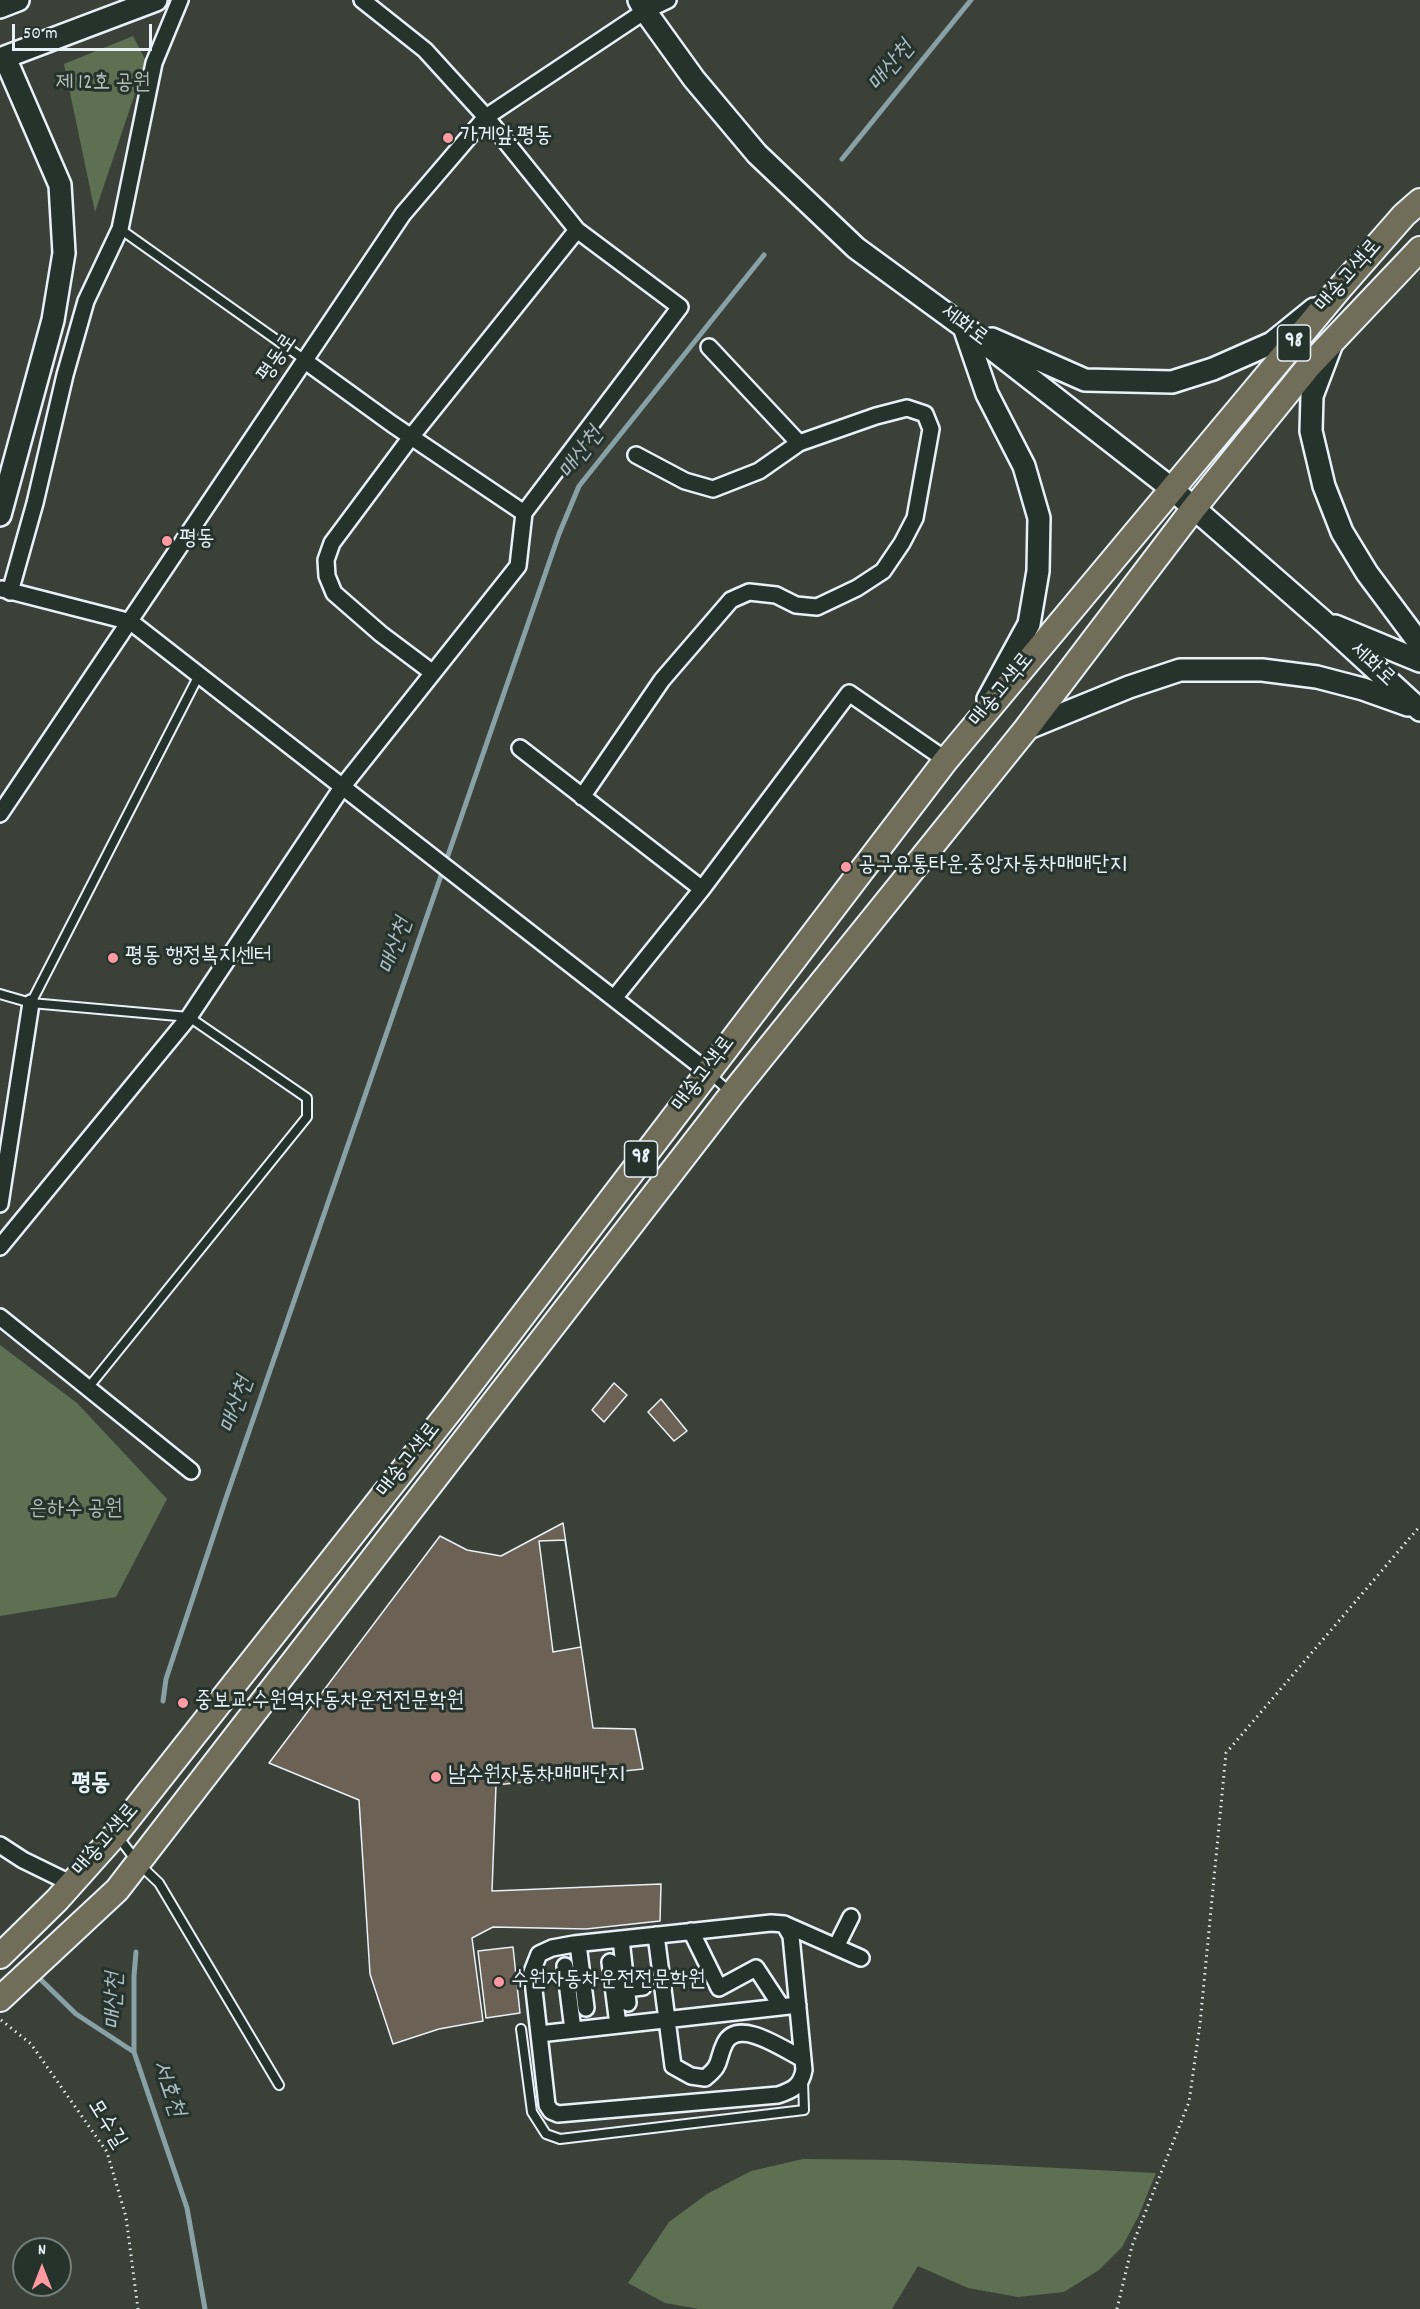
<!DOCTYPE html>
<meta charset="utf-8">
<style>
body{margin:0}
#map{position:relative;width:1420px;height:2309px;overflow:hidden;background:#3b4139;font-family:Dekko,sans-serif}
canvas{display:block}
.north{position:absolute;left:12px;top:2237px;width:60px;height:60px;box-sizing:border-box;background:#26332d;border:2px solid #747f7e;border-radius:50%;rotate:0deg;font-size:16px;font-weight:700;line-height:24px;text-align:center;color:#e8f1f8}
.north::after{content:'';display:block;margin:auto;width:21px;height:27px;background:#ff9aa2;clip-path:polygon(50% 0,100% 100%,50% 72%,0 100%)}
.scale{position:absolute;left:12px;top:24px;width:140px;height:27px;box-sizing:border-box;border:3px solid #e8f1f8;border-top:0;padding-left:8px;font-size:18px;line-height:21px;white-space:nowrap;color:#e8f1f8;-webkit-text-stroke:4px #26332d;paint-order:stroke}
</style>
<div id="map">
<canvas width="1420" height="2309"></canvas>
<div class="north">N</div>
<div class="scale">50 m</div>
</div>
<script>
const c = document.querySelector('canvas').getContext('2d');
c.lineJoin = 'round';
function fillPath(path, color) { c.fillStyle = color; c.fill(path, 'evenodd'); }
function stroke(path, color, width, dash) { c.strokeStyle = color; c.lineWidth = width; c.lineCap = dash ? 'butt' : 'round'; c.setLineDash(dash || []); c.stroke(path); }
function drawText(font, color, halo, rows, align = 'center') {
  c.font = font + ' Dekko,"Poor Story",sans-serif'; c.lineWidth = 6; c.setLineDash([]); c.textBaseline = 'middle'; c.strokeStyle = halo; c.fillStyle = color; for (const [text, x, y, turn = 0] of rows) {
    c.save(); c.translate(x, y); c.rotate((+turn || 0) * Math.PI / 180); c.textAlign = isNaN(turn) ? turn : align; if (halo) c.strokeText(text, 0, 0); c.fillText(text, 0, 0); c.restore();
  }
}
const green = new Path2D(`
 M133,36L146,61L95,212L64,64Z
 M0,1345L77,1403L167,1499L116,1597L0,1616Z
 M803,2159L899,2160L1156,2173L1139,2215L1122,2247L1099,2270L1064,2292L1018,2297L968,2288L918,2266L892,2309H699L665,2303L628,2283L669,2222L707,2194L751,2171Z`);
const stream = new Path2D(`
 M842,159L971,0
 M163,1701L166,1679L226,1498L559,534L579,486L764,255
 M35,1974L76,2014L134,2052L187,2208L205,2309
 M134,2052V1976L136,1952`);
const building = new Path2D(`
 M614,1383L627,1395L604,1422L592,1410Z
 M661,1399L687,1431L674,1441L648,1412Z
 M563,1523L593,1728L635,1729L643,1769L496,1785L492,1891L661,1884L660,1921L586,1929L493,1927L472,1938L483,2021L439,2029L393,2044L370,1974L359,1800L269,1763L440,1536L467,1550L501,1556Z
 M565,1540L581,1647L553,1652L539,1541Z
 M513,1947L520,2013L486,2018L478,1951Z`);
const path = new Path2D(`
 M1,2020L31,2044L107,2152L126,2217L138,2309
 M1117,2309L1132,2246L1189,2102L1200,2024L1226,1753L1420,1526`);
const lane = new Path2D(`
 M120,229L305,360
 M0,994L31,1003L189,1017L307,1098V1117L88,1388
 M31,1003L199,675
 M710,1074L730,1092
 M119,1838L138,1863L159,1883L279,2085
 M521,2029L532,2112L546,2134L560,2139L804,2110L803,2082`);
const street = new Path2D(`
 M305,361L392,424L524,513L680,307L577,230L486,117L425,50L362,0
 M636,455L685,481L713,489L759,471L799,443L709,347
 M2,589L131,622L707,1071
 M10,592L35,503L65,375L86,301L120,229L154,63L180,0
 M433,673L381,634L334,593L327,576L326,560L332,543L411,437L577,230
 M520,748L702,889
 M582,797L662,680L731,600L749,592L776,595L796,605L817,607L857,588L883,571L902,543L915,518L931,429L925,414L907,408L876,416L799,443
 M0,814L403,214L486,117L645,11L668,0
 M615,997L702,889L849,693L946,760
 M0,1204L31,1003
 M0,1247L189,1017L343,786L518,566L524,513
 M0,1317L191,1471
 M0,1845L23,1860L70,1883
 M771,1923L784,1924L791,1936L804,2070C801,2086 793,2090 778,2095L558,2114L551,2111L547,2105L532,1972L539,1954L552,1948L574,1944Z
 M784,1924L861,1958
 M691,1931L719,1988L756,1968L781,2006
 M656,1935L673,2066L691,2076L705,2078C723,2064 716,2061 725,2043C739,2017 784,2050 803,2059
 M621,1939L628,2003
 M578,1944L586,2008
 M836,1947L851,1917
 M610,1962L618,2025
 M565,1966L573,2030
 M626,1989L643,1987
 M539,2034L798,2005`);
const secondary = new Path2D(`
 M639,0L645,11L694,79L757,154L856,248L964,327L1172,489L1323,621L1420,710
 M0,7L18,0
 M0,59L156,0
 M964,327L987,394L1024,466L1039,518L1038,571L1029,624L988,699
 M992,339L1085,380L1172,382L1213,369L1272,343L1314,309
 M1331,346L1312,396L1311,431L1324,486L1342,532L1367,573L1420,644
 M0,515L53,320L64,253L60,185L5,58
 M1335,626L1420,661
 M1026,729L1129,687L1180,670H1262L1317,677L1363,689L1408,705`);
const primary = new Path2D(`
 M0,1956L57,1900L116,1834L453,1407L946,760L1340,288L1404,215L1420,201
 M0,1999L117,1890L732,1094L1026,729L1194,508L1309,366L1420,249`);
const markers = [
 [448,138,6,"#ff9aa2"],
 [167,541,6,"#ff9aa2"],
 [846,867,6,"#ff9aa2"],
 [113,958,6,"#ff9aa2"],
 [183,1703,6,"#ff9aa2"],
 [436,1777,6,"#ff9aa2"],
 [499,1982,6,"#ff9aa2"]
];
const shields = [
 [1294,343,33],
 [641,1159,33]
];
const shieldNames = [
 ["98",1294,343],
 ["98",641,1159]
];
const parkNames = [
 ["제 12호 공원",103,85],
 ["은하수 공원",76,1511]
];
const poiNames = [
 ["가게앞.평동",460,138],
 ["평동",179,541],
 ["공구유통타운.중앙자동차매매단지",858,867],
 ["평동 행정복지센터",125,958],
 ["중보교.수원역자동차운전전문학원",195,1703],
 ["남수원자동차매매단지",448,1777],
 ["수원자동차운전전문학원",511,1982]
];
const streetNames = [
 ["매송고색로",1350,277,-49],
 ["세화로",963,327,37],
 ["평동로",279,359,-56],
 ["세화로",1371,666,43],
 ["매송고색로",1003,691,-51],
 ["매송고색로",705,1075,-53],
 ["매송고색로",410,1461,-52],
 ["매송고색로",107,1841,-49],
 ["모수길",105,2125,58]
];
const waterNames = [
 ["매산천",893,68,-51],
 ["매산천",583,455,-54],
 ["매산천",398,947,-71],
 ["매산천",239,1406,-71],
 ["매산천",117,2001,-89],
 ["서호천",166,2089,71]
];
const neighbourhoodNames = [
 ["평동",91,1786]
];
fillPath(green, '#5e7052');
stroke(stream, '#88a1a5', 5);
fillPath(building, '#6b6154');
stroke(building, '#e8f1f8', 1.5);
stroke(lane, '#e8f1f8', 12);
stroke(street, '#e8f1f8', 20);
stroke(secondary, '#e8f1f8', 26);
stroke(primary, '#e8f1f8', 28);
stroke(path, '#e8f1f8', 3, [1.5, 4.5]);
stroke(lane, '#26332d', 8);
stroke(street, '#26332d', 15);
stroke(secondary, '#26332d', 21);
stroke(primary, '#706e59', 24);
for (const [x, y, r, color] of markers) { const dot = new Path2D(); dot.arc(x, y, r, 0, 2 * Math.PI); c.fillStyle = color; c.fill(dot); stroke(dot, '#26332d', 2); }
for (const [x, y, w] of shields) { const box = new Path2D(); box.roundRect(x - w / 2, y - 18, w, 36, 4.5); c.fillStyle = '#26332d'; c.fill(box); stroke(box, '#e8f1f8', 1.5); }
drawText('bold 21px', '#e8f1f8', null, shieldNames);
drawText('22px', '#b1bdb6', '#26332d', parkNames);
drawText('22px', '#e8f1f8', '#26332d', poiNames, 'left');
drawText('22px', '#e8f1f8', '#26332d', streetNames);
drawText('italic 24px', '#a8bcc1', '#26332d', waterNames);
drawText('bold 24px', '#e8f1f8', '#26332d', neighbourhoodNames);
</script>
